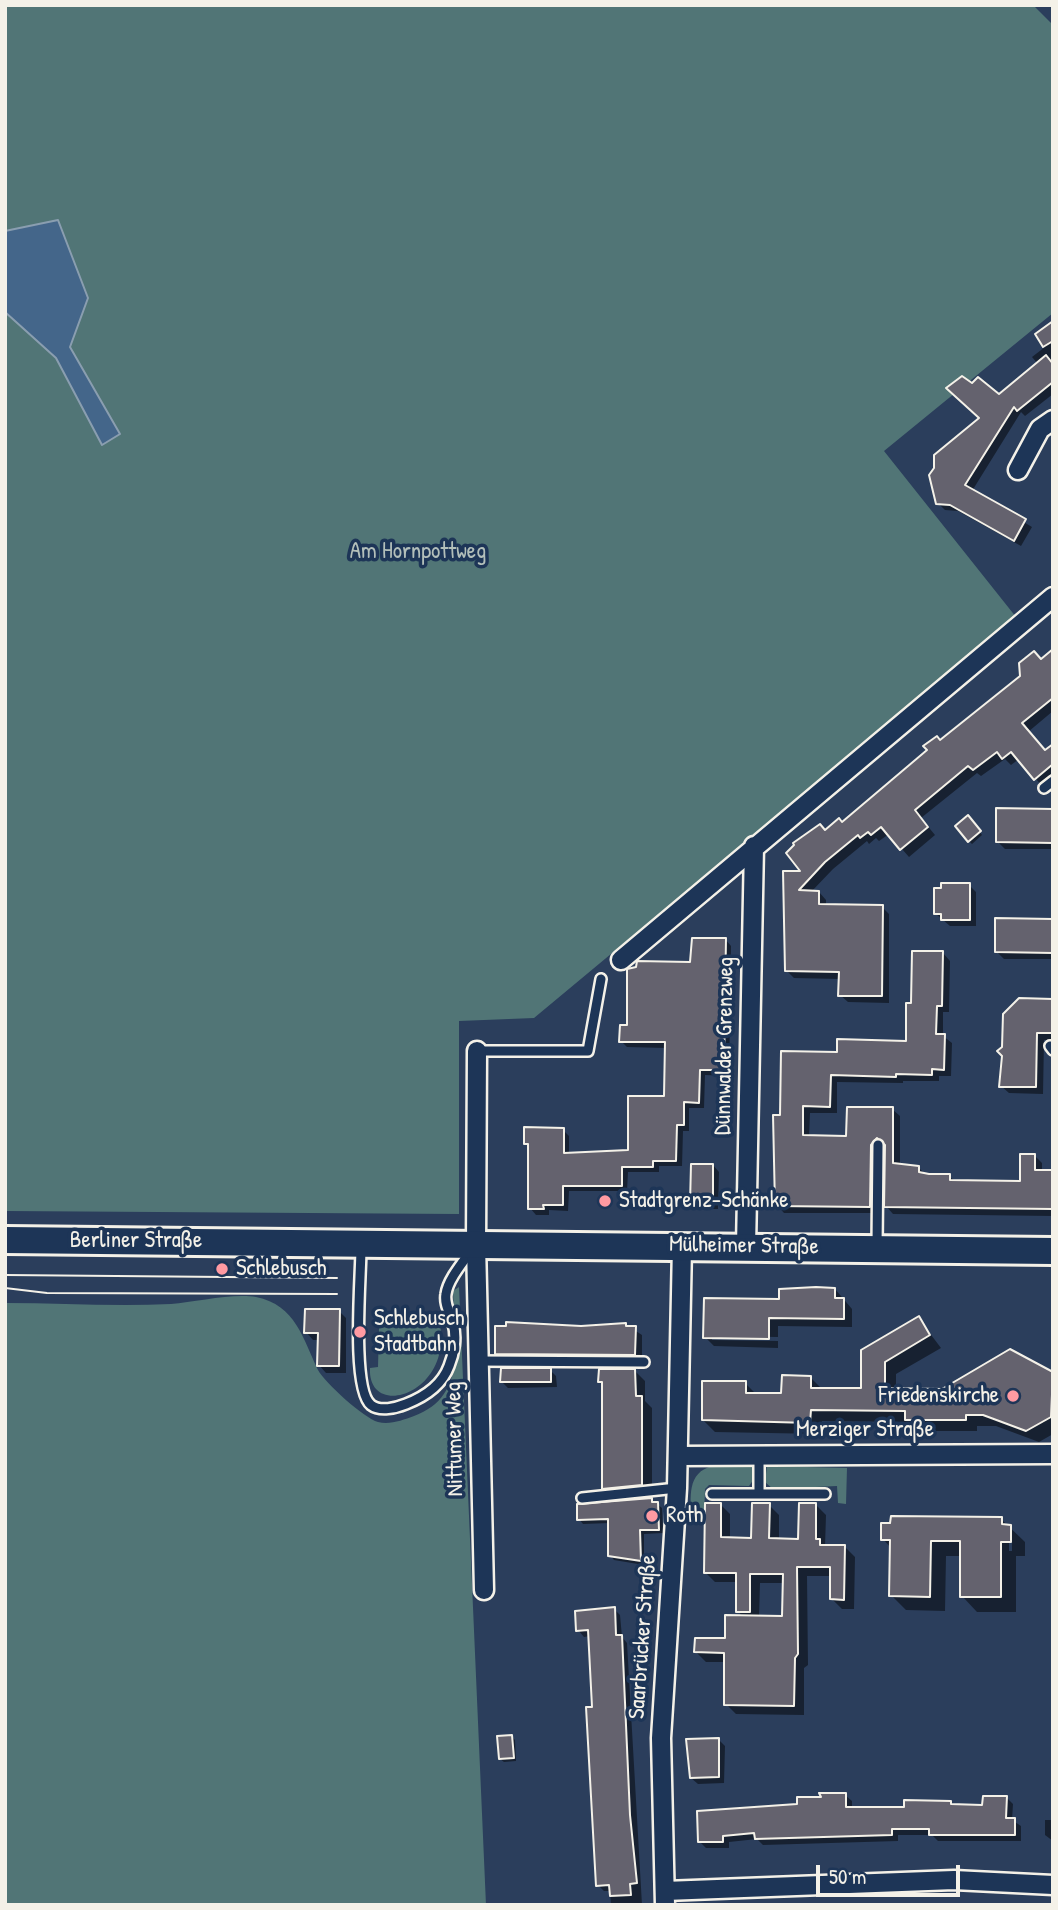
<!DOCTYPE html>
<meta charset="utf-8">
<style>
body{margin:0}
#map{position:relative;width:1058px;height:1910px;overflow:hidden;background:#2b3e5c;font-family:"Patrick Hand",sans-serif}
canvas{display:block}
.frame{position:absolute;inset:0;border:7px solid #f4f1e8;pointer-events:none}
.scale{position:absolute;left:816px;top:1865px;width:144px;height:32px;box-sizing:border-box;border:4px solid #f4f1e8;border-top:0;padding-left:9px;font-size:21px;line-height:24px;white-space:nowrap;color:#f4f1e8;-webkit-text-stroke:5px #1d3557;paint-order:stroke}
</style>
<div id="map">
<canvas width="1058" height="1910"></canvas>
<div class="frame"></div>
<div class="scale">50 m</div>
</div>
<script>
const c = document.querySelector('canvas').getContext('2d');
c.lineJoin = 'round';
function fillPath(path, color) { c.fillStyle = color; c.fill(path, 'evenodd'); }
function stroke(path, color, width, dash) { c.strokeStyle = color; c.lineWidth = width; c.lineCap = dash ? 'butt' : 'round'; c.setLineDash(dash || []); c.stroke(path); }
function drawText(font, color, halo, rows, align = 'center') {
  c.font = font + ' "Patrick Hand",sans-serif'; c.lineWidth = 7; c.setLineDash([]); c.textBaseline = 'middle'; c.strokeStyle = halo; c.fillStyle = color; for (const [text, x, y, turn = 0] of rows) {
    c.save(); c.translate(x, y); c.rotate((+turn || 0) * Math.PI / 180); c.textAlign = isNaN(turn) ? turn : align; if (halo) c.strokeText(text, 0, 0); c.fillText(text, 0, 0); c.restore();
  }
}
const green = new Path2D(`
 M5,5H1033L1053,25V313L884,451L1016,617L534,1018L459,1021V1214L5,1211Z
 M459,1287L486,1905H5V1303C60,1303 116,1307 171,1304C195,1302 233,1293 256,1297C296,1305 303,1339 318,1370C325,1383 364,1418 378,1422C390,1425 403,1420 414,1416C470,1396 454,1336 453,1291Z
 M437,1312C462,1392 367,1423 370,1368L378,1367L379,1328L425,1323Z
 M713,1466H754V1479L749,1486L709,1485L705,1489L704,1520H691C691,1498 686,1472 713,1466Z
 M767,1466L847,1468L846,1504L838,1503L837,1486L773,1489L765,1482Z`);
const water = new Path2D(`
 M58,220L88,298L70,347L120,434L102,445L56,358L5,312V231Z`);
const shadow = new Path2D(`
 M1053,329V394L1025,416L1021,412L972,491L1032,527L1021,546L958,511L945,510L938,503L981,419L999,397L1038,364L1032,357L1045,347L1037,334Z
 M1053,651V711L1028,732L1045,752L1053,746V778L1042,786L1019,759L1011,765L1005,759L981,776L977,773L921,818L935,835L909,857L889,834L879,841L876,838L869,844L867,841L833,869L811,892H819L826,900V906L882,907L889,914V1003L848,1002L840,995V979L794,978L787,971L785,873H804L825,832L843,824Z
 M1053,810V849H1005L998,842Z
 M971,821L982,835L972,844L969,841Z
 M969,885L976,892V926H950L936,914Z
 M1053,920V959H1004L997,952Z
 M725,939L731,946L729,1076L705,1075L704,1108H689V1131H683L682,1166H659V1172H628L627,1191H569L568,1211L549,1210V1215H536L530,1208V1148L525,1143L563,1130L569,1136V1154L629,1151L666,1098V1048L627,1047L621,1041L629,1026L692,963Z
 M943,953L950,961L949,1012H943V1036L952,1043L951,1076H939V1081H903V1083L837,1082V1113H810L809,1137L848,1138L892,1109L900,1116V1166L918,1167L926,1175L949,1176L956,1182L1022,1183L1035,1156L1042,1163V1172H1053V1216L893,1214L886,1206L887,1145H883L878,1152L877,1213H784L777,1205L782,1117L839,1053L907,1043L913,1005Z
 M1053,1000V1040H1044L1043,1094L1009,1093L1001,1086L1004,1047Z
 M713,1165L719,1172L718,1209H698L692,1203Z
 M835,1289L852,1309V1327L778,1326V1348L714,1346L705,1337L781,1301ZM712,1336L778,1337V1341L712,1340Z
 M339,1311L346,1318V1373H326L319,1365L320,1340H313L306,1332Z
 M919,1319L941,1348L896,1374V1390L942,1391L1053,1374V1434L1039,1442L996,1426H977V1431H919L910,1422L822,1421L821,1434L715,1432L703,1420L745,1383L757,1395H783L810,1377L823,1390H863Z
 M519,1324L581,1328L625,1324L642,1335V1362L504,1360L497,1353V1328Z
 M550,1370L556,1376L557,1387L508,1388L502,1382Z
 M635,1371L645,1381V1401L652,1408V1494L614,1498L604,1488V1385L600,1382Z
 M651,1499L662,1508L663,1533L644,1534V1565L614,1560L610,1555V1523L583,1524L579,1519Z
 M720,1504L730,1514V1539L753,1540L769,1505L779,1515V1540H800L816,1505L826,1515L825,1547H845L855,1557L854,1609H842L832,1599V1576H807L808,1665L804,1668V1715L736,1714L726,1704V1662H706L696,1652L726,1640L743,1617L738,1611V1582H715L705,1572ZM760,1583H785L784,1617H759Z
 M1001,1519L1025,1542V1556H1016V1612H977L962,1596V1556H946L945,1611L906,1610L891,1595V1548L883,1539ZM1009,1531H1012V1551H1009Z
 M614,1609L620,1615L622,1637L627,1643L642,1905H611L610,1891H604L598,1885L590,1636L584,1637L578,1630Z
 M512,1737L515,1740L516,1761L504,1762L500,1759Z
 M719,1740L725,1746L724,1783L698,1784L691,1778Z
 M845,1795L852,1801V1809L906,1808L950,1802L954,1806L984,1807L1006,1797L1013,1804L1012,1820L1021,1826V1841H938L932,1835H898V1841L763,1845L757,1839L729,1842V1848H706L700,1842L799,1805Z
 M1045,1820H1053V1841L1045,1835Z`);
const building = new Path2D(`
 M1053,321V341L1043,347L1035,334Z
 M1046,355L1053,364V382L1017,411L1014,407L965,485L1026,519L1014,541L950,505L936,504L929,475L934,468V455L979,418L946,388L962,376L972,383L978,377L999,394Z
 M1053,649V698L1022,723L1045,750L1053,744V764L1034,780L1011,752L1002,759L997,752L973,770L968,766L915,810L928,827L900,850L881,827L871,835L868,832L860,838L858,835L825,862L799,890L819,891V904L883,905L882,996H838L839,972L785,971L783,871H800L786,853L794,845L793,843L820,824L825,830L839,818L842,822L927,750L923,746L937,736L940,740L1020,676L1019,663L1034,651L1041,659Z
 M996,808L1053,809V843L996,842Z
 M968,815L981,831L968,842L955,826Z
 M941,883H970V920H941V914H934V888H941Z
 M995,918L1053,919V953L995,952Z
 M692,938H726L724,1070H700L699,1103L684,1102V1125H677L676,1161H653V1167H622V1186H563V1205H543L544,1209H528V1144H524V1127L564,1128V1153L628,1150V1096H664L665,1042H619L620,1025H627V969L636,967L637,961L690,962Z
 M912,951H943L942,1006H937L936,1034H945L944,1070L932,1069V1075L896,1074V1077L831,1075L830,1107L803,1106V1135L846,1136L847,1107H893V1163L919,1166V1172L929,1174H950V1180L1020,1181V1154H1035V1170H1053V1209L884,1207L885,1145L877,1138L871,1145L870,1207L775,1206L773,1115H780L781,1051L837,1052V1039L906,1041V1003H911Z
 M1019,998L1053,999V1033H1037L1036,1087H999L1002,1056L997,1051L1002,1047L1003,1014Z
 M691,1164H713V1204H690Z
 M816,1287L835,1288V1298H844V1319L769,1318V1339L703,1338L704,1298L779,1299V1289Z
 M305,1309H340L339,1366H317L318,1333H304Z
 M919,1316L930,1335L885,1362V1388L942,1389L1010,1349L1053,1372L1051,1417L1026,1431L983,1415H966V1420H905V1411L811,1410L810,1423L702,1420V1381H746V1393H781L782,1375L811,1376V1388H861V1350Z
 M506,1322L581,1326L626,1323V1326H636L635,1355L495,1354V1326H506Z
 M501,1368H551V1382H500Z
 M599,1369H635L636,1396H642V1485L602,1489V1382H598Z
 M652,1498V1502H658L659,1530H640L641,1561L608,1556V1519L577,1520V1504Z
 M705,1503H721V1537L751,1538L752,1503H770L769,1538L798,1539L799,1503H816V1539H820V1545H845L844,1600L830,1599V1567H797L798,1654L795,1658L794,1706L724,1705V1653L694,1652L695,1638H725V1615L782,1616L783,1574H750V1612H736V1573H704Z
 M891,1516L1002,1517V1524L1011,1525V1542H1001V1597H960V1541H931L930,1597L889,1596L890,1540H881V1523H890Z
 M615,1607L616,1635H622L630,1815L637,1883L630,1884L631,1895L610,1896L609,1885L596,1886L586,1707H592L588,1630L576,1631L575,1611Z
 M512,1735L514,1758L499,1759L497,1736Z
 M719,1738V1777L690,1778L686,1739Z
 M819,1793H846V1807H904V1800L951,1801V1804L982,1805L983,1796H1007L1006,1818H1015V1835H929V1829H892V1835L755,1839L754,1833L723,1836V1842H698L697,1811L797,1804V1797H821Z`);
const lane = new Path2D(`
 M1044,788L1053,781
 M1050,1046L1053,1050
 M477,1051H588L601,979
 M877,1246L878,1145
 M361,1248C361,1276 351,1389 371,1405C380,1412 396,1408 406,1404C424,1397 442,1385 449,1366C454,1354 457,1337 453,1324C451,1314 444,1305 446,1294C448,1279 464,1261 473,1248
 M478,1361L644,1362
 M759,1455V1494H825
 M712,1494H759
 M582,1498L677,1488`);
const street = new Path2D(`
 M1018,470L1040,429L1053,420
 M621,960L1053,597
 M477,1051L476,1244L484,1590
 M746,1246L754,846
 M678,1456L1053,1454
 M665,1891L954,1880L1053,1885
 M665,1905L661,1738L677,1488L682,1246`);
const secondary = new Path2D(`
 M5,1240L1053,1251`);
const tram = new Path2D(`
 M5,1275L337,1278
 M5,1288L47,1293L337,1294`);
const markers = [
 [605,1201,7,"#ff9aa2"],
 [222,1269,7,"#ff9aa2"],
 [360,1332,7,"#ff9aa2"],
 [1013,1396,7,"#ff9aa2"],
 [652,1516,7,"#ff9aa2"]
];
const parkNames = [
 ["Am Hornpottweg",418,552]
];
const streetNames = [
 ["Dünnwalder Grenzweg",725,1046,-89],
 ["Berliner Straße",136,1241],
 ["Mülheimer Straße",744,1246,1],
 ["Merziger Straße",865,1430],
 ["Nittumer Weg",455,1439,-91],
 ["Saarbrücker Straße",643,1637,-86]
];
const poiNames = [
 ["Stadtgrenz-Schänke",619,1201],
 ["Schlebusch",236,1269],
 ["Schlebusch",374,1319],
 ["Stadtbahn",374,1345],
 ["Friedenskirche",999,1396,"right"],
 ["Roth",666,1516]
];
fillPath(green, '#517576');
fillPath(water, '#44668a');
stroke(water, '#8a9eb0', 2);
fillPath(shadow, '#0007');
fillPath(building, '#64626e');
stroke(building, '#f4f1e8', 2);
stroke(lane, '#f4f1e8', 14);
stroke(street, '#f4f1e8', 23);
stroke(secondary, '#f4f1e8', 32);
stroke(lane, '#1d3557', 9);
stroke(street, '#1d3557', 18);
stroke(secondary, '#1d3557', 26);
stroke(tram, '#f4f1e8', 2);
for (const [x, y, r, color] of markers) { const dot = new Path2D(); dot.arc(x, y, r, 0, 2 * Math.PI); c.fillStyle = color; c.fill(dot); stroke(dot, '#1d3557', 2.5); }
drawText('23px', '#b3bfba', '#1d3557', parkNames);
drawText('23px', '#f4f1e8', '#1d3557', streetNames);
drawText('23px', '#f4f1e8', '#1d3557', poiNames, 'left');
</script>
